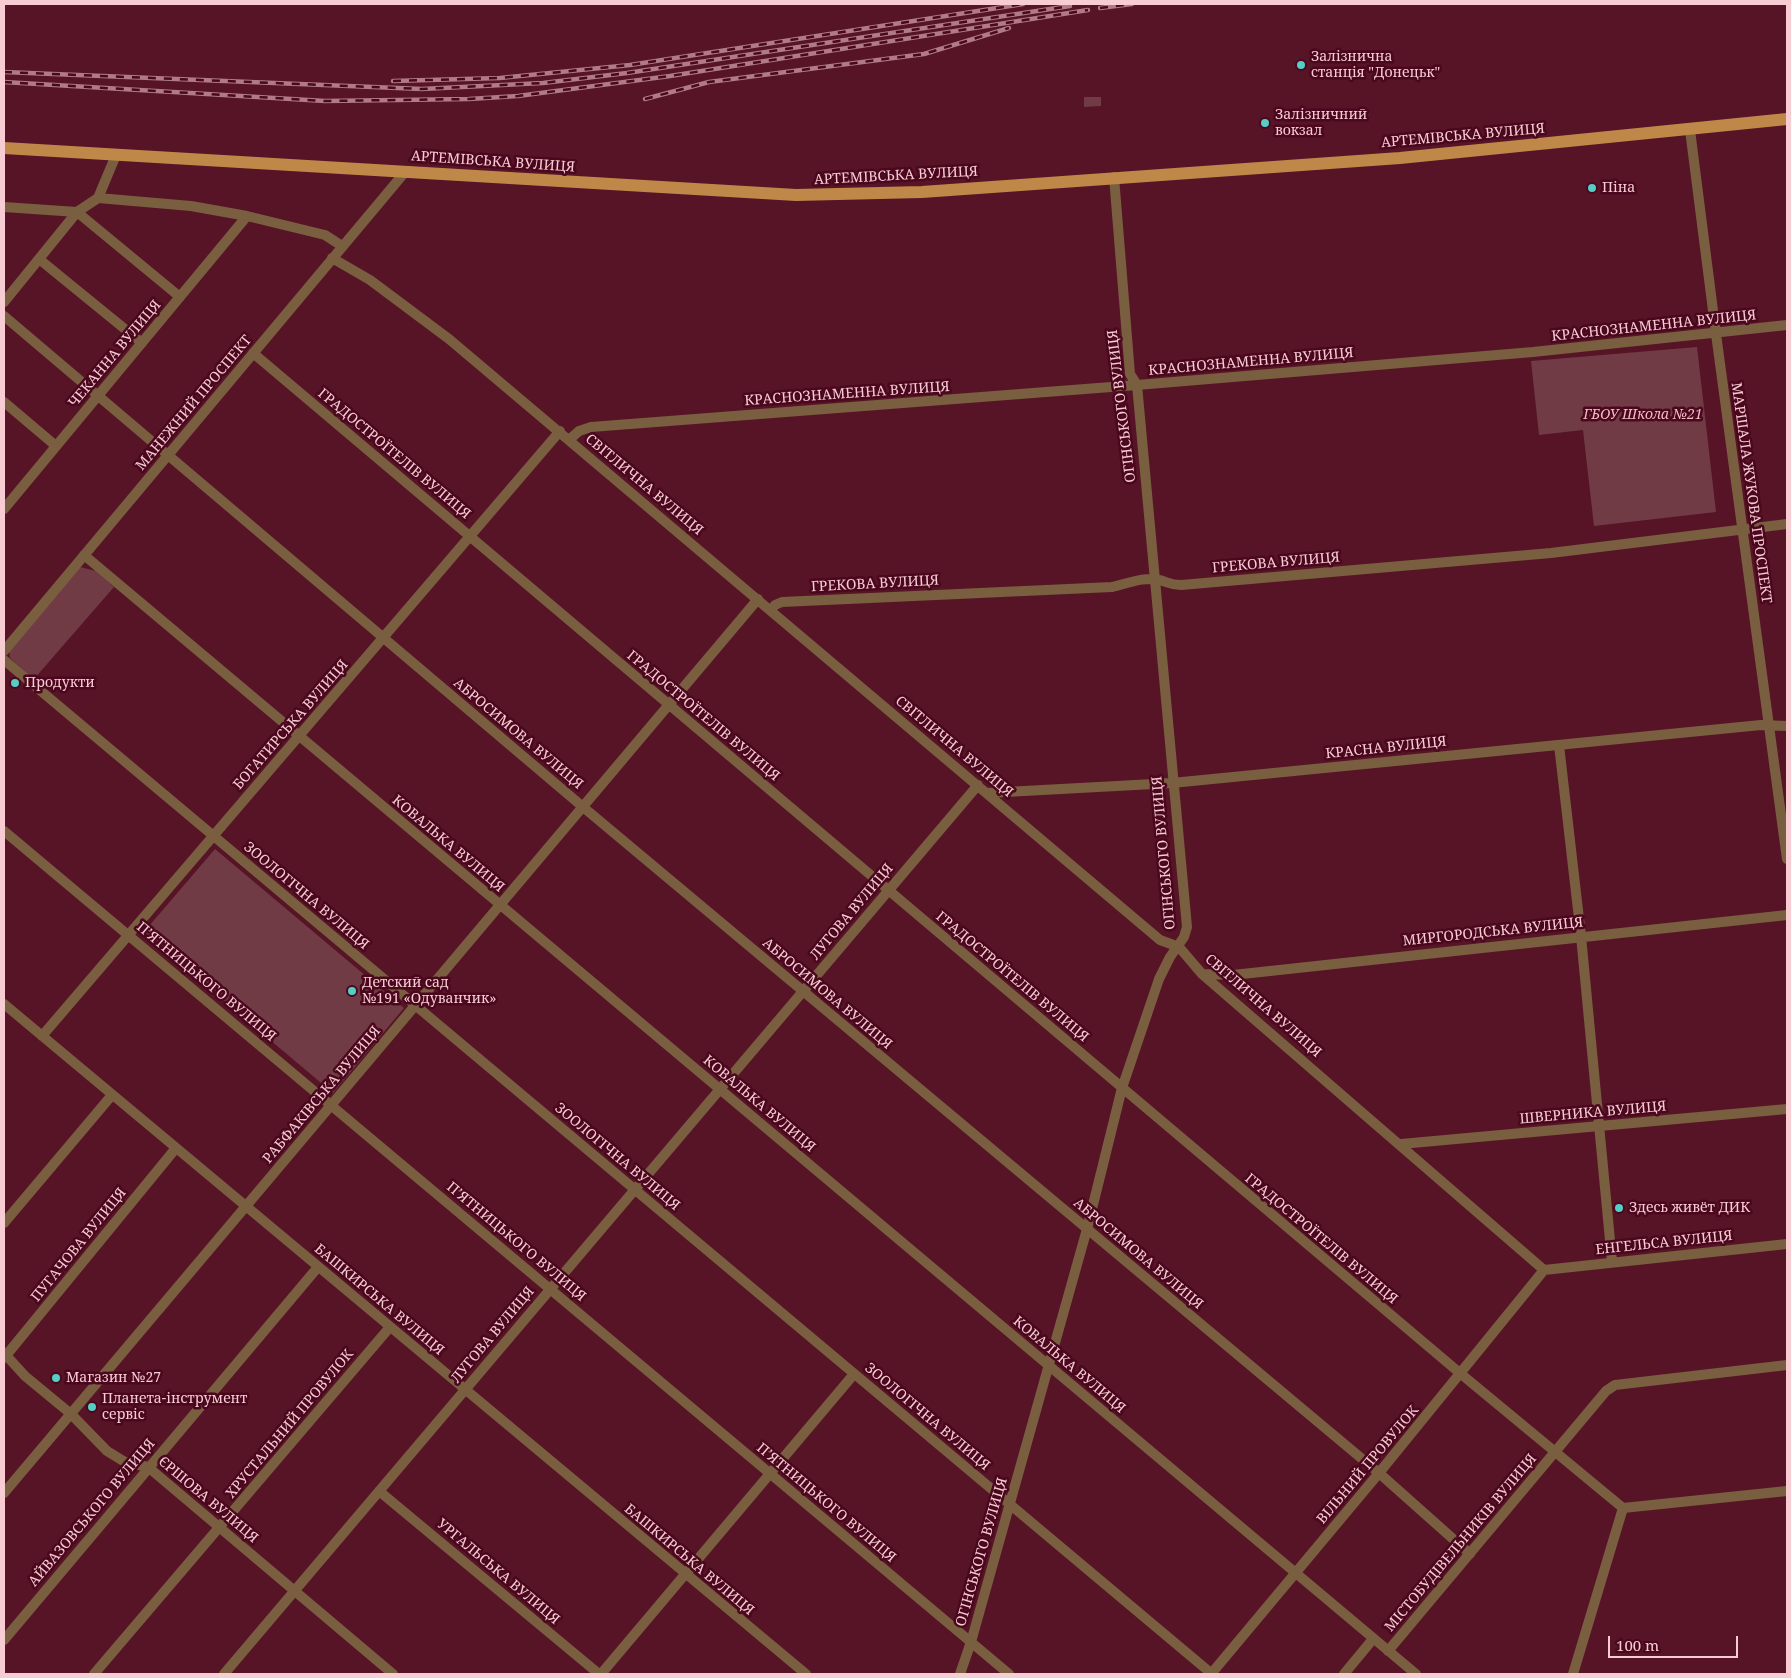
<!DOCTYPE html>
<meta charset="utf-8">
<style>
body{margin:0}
#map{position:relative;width:1791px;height:1678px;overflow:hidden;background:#561426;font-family:"Noto Serif",serif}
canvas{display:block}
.frame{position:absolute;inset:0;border:5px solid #f7ccd3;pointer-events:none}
.scale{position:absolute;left:1608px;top:1636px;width:130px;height:22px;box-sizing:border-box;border:2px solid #f7ccd3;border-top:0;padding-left:6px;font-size:15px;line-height:18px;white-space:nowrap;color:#f7ccd3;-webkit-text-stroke:4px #4a071d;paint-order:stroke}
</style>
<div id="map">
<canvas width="1791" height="1678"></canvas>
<div class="frame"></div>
<div class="scale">100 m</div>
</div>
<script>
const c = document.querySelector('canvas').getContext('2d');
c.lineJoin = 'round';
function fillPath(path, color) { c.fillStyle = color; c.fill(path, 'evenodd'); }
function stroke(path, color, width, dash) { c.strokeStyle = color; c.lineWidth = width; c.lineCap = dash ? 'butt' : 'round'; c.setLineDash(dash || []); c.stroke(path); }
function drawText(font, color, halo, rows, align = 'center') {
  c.font = font + ' "Noto Serif",serif'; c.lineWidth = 5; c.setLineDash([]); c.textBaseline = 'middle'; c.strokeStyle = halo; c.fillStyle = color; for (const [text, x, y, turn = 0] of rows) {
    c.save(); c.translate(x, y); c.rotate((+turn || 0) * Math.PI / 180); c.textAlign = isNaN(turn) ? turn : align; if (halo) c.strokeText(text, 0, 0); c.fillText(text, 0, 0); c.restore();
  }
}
const green = new Path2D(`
 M1084,97H1101V106L1084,107Z
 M1697,347L1716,512L1594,526L1583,430L1539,435L1531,361Z
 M80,567L96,571L114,587L34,679L10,658L9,650Z
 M215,849L404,1008L333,1093L143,933Z`);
const minor = new Path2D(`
 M1690,130L1716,334L1787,859
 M98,198L116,155
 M4,207L77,212
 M77,212L180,297
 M332,258L370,280L449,339L1160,940L1179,947L1202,974L1544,1270
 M39,259L142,343
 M4,302L77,212L98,198L191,206L247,216L325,235L342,246
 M4,316L583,807L1379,1473L1470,1554
 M253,353L1461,1374L1623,1508L1573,1674
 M4,402L56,446
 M570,439L579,431L591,427L1137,385L1533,352L1787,325
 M4,509L247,216
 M84,555L1416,1674
 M771,610L775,605L782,602L1112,587C1126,584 1145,576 1159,580C1168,582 1170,585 1181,585L1551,553L1787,524
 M4,651L405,172
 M4,660L1212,1674
 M1559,745L1581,936L1612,1261
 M987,793L1172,783L1761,725L1787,726
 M4,831L1009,1674
 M1202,974L1233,975L1787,915
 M4,1004L806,1674
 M42,1036L560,431
 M1401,1144L1787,1109
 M4,1223L112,1095
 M1544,1270L1787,1244
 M4,1353L25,1376L71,1414L107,1451L125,1462L148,1467L393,1674
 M4,1358L176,1148
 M379,1491L599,1674
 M4,1493L758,599
 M1623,1508L1787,1491
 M4,1640L318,1267
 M1388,1651L1606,1391L1615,1385L1787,1365
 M94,1674L390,1327
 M224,1674L978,785
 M601,1674L854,1374
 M960,1674L971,1642L1087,1229L1122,1088L1159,979L1170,957L1184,937L1187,927L1137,385L1130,374L1114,177
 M1211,1674L1379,1473L1544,1270
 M1344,1674L1373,1639`);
const major = new Path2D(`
 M4,148L796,195L922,192L1400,158L1787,119`);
const rail = new Path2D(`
 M1100,8L1132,4
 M4,72L422,89L543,83L627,73L1070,6
 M393,81L500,78L630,65L1023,4
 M4,82L325,101L469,99L518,96L670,76L1088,10
 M645,99L709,82L924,54L1009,28`);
const markers = [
 [1301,65,5,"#55cec5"],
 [1265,123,5,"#55cec5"],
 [1592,188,5,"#55cec5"],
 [15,683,5,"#55cec5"],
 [352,991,5,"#55cec5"],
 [1619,1208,5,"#55cec5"],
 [56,1378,5,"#55cec5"],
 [92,1407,5,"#55cec5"]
];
const poiNames = [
 ["Залізнична",1311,57],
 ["станція \"Донецьк\"",1311,73],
 ["Залізничний",1275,115],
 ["вокзал",1275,131],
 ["Піна",1602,188],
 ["Продукти",25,683],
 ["Детский сад",362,983],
 ["№191 «Одуванчик»",362,999],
 ["Здесь живёт ДИК",1629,1208],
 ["Магазин №27",66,1378],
 ["Планета-інструмент",102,1399],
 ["сервіс",102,1415]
];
const streetNames = [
 ["АРТЕМІВСЬКА ВУЛИЦЯ",1463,136,-5],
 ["АРТЕМІВСЬКА ВУЛИЦЯ",493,162,4],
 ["АРТЕМІВСЬКА ВУЛИЦЯ",896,176,-3],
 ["КРАСНОЗНАМЕННА ВУЛИЦЯ",1654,326,-6],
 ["ЧЕКАННА ВУЛИЦЯ",115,354,-50],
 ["КРАСНОЗНАМЕННА ВУЛИЦЯ",1251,362,-5],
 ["КРАСНОЗНАМЕННА ВУЛИЦЯ",847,394,-4],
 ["МАНЕЖНИЙ ПРОСПЕКТ",194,403,-50],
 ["ОГІНСЬКОГО ВУЛИЦЯ",1122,406,-97],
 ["ГРАДОСТРОЇТЕЛIВ ВУЛИЦЯ",394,454,40],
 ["СВІТЛИЧНА ВУЛИЦЯ",644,485,40],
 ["МАРШАЛА ЖУКОВА ПРОСПЕКТ",1751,493,82],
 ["ГРЕКОВА ВУЛИЦЯ",1276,563,-5],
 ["ГРЕКОВА ВУЛИЦЯ",875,584,-3],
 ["ГРАДОСТРОЇТЕЛIВ ВУЛИЦЯ",703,716,40],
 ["БОГАТИРСЬКА ВУЛИЦЯ",291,725,-49],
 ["АБРОСИМОВА ВУЛИЦЯ",518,734,40],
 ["СВІТЛИЧНА ВУЛИЦЯ",954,747,40],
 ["КРАСНА ВУЛИЦЯ",1386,748,-6],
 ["КОВАЛЬКА ВУЛИЦЯ",448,844,40],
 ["ОГІНСЬКОГО ВУЛИЦЯ",1164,853,-95],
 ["ЗООЛОГІЧНА ВУЛИЦЯ",306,896,40],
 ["ЛУГОВА ВУЛИЦЯ",852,912,-50],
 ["МИРГОРОДСЬКА ВУЛИЦЯ",1493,932,-6],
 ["ГРАДОСТРОЇТЕЛIВ ВУЛИЦЯ",1012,977,40],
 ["П’ЯТНИЦЬКОГО ВУЛИЦЯ",206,982,40],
 ["АБРОСИМОВА ВУЛИЦЯ",827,994,40],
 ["СВІТЛИЧНА ВУЛИЦЯ",1263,1006,41],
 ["РАБФАКІВСЬКА ВУЛИЦЯ",322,1095,-50],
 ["КОВАЛЬКА ВУЛИЦЯ",759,1104,40],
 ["ШВЕРНИКА ВУЛИЦЯ",1593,1113,-5],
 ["ЗООЛОГІЧНА ВУЛИЦЯ",617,1157,40],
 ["ГРАДОСТРОЇТЕЛIВ ВУЛИЦЯ",1321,1239,40],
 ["П’ЯТНИЦЬКОГО ВУЛИЦЯ",516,1242,40],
 ["ЕНГЕЛЬСА ВУЛИЦЯ",1664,1243,-6],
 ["ПУГАЧОВА ВУЛИЦЯ",79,1245,-51],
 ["АБРОСИМОВА ВУЛИЦЯ",1138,1254,40],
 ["БАШКИРСЬКА ВУЛИЦЯ",379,1300,40],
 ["ЛУГОВА ВУЛИЦЯ",493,1335,-50],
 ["КОВАЛЬКА ВУЛИЦЯ",1069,1365,40],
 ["ЗООЛОГІЧНА ВУЛИЦЯ",927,1417,40],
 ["ХРУСТАЛЬНИЙ ПРОВУЛОК",290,1424,-50],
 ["ВІЛЬНИЙ ПРОВУЛОК",1368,1465,-50],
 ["ЄРШОВА ВУЛИЦЯ",208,1500,40],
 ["П’ЯТНИЦЬКОГО ВУЛИЦЯ",826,1503,40],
 ["АЙВАЗОВСЬКОГО ВУЛИЦЯ",92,1513,-50],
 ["МІСТОБУДІВЕЛЬНИКІВ ВУЛИЦЯ",1461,1543,-50],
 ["ОГІНСЬКОГО ВУЛИЦЯ",982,1552,-74],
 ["БАШКИРСЬКА ВУЛИЦЯ",689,1560,40],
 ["УРГАЛЬСЬКА ВУЛИЦЯ",498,1572,40]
];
const parkNames = [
 ["ГБОУ Школа №21",1643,415]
];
fillPath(green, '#703b45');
stroke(minor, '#795e40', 10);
stroke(major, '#bf8849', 12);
stroke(rail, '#b07b87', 4.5);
stroke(rail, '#4a071d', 2.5, [8]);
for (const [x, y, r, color] of markers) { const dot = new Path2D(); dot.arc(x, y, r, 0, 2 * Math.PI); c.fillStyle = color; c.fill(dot); stroke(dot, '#4a071d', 2); }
drawText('14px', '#f7ccd3', '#4a071d', poiNames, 'left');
drawText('14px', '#f7ccd3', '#4a071d', streetNames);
drawText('italic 14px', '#f0bcc3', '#4a071d', parkNames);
</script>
